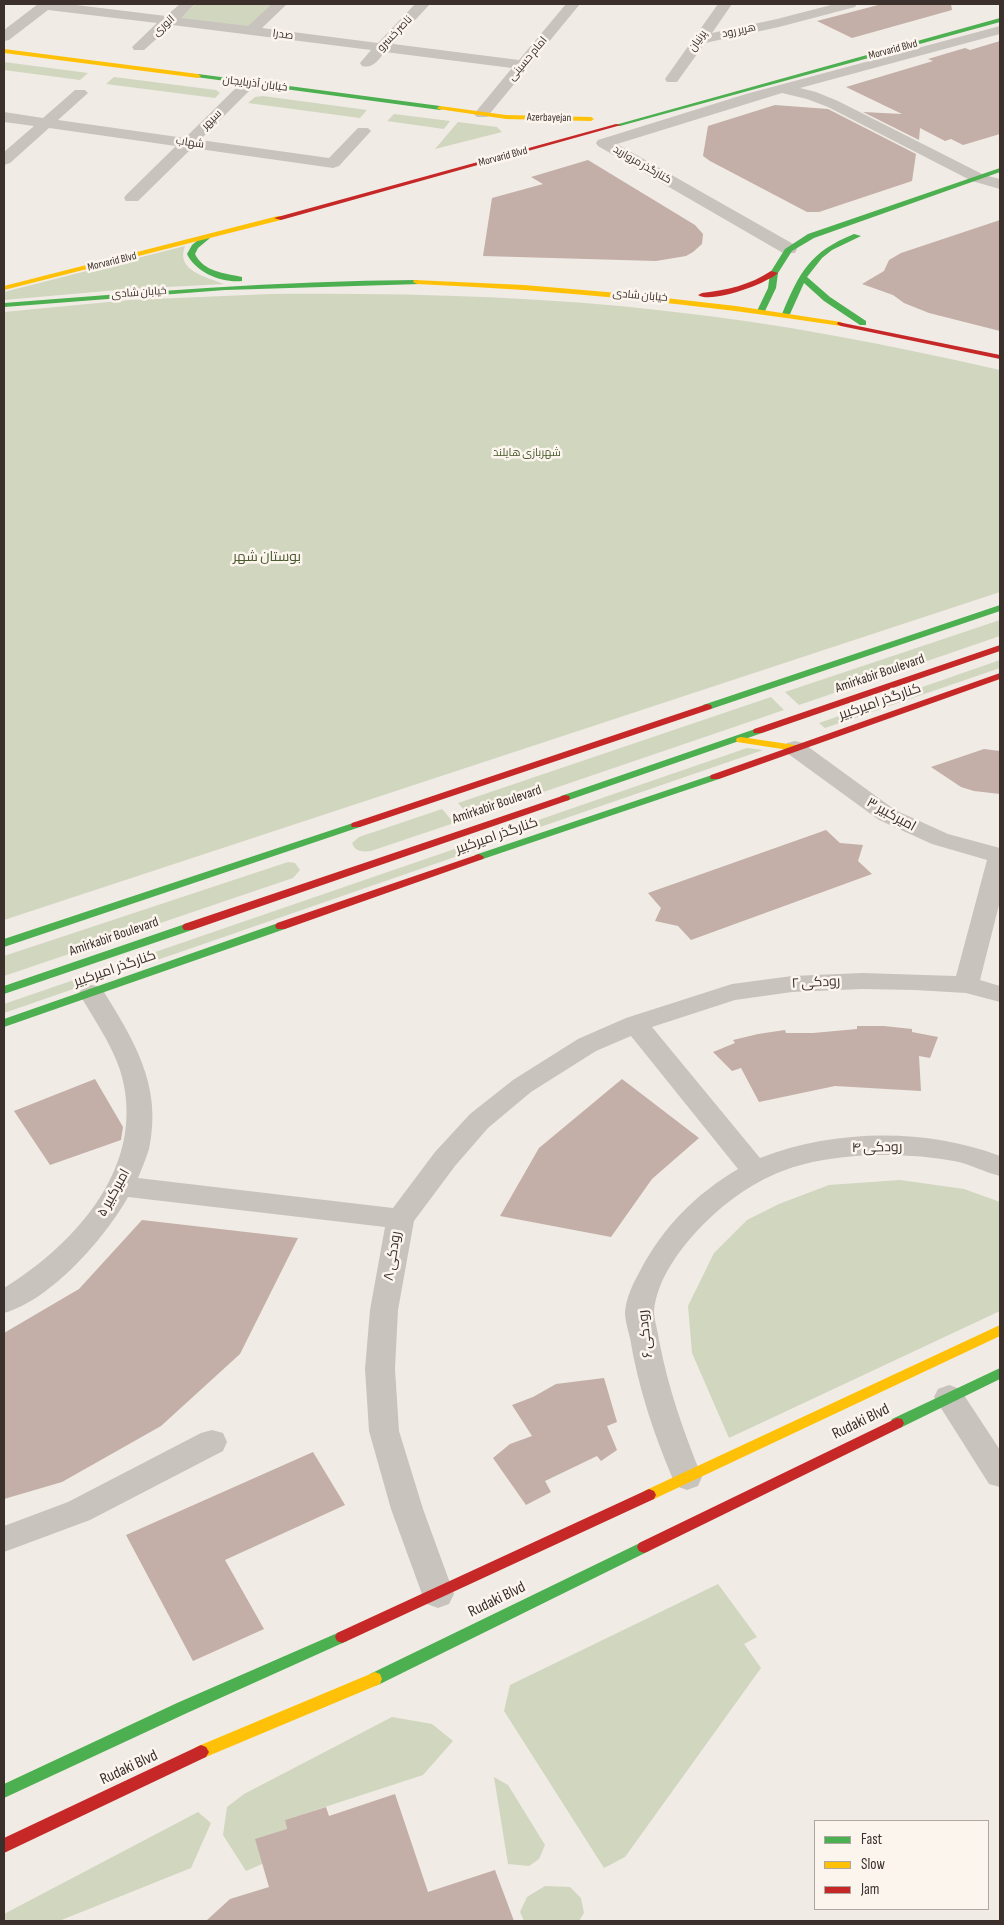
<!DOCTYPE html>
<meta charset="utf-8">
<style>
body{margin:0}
#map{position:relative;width:1004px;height:1925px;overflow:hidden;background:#f0ebe5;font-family:"Sofia Sans Condensed",sans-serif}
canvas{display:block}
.frame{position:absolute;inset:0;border:5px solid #3b302b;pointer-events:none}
.legend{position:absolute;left:814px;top:1820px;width:175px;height:90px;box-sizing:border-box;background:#fbf5ee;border:1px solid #aea6a0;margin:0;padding:6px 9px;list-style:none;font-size:15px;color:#3b302b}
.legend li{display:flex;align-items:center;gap:10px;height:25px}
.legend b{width:25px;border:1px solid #aea6a0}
</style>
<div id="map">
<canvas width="1004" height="1925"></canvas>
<div class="frame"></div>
<ul class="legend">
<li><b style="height:6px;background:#4caf50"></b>Fast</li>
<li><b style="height:6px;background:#ffc107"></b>Slow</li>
<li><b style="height:6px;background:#c62828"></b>Jam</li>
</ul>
</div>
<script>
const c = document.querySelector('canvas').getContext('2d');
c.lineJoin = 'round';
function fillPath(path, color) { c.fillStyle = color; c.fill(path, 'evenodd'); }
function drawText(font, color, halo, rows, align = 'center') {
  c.font = font + ' "Sofia Sans Condensed",Cairo,sans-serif'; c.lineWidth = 5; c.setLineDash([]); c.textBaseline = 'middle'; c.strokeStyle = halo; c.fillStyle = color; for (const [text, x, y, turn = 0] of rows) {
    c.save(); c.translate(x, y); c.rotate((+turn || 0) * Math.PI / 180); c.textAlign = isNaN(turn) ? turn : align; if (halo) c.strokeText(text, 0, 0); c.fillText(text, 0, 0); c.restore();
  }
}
const green = new Path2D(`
 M196,4H273L248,27L179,19Z
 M4,62L88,73L80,80L4,70Z
 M114,77L216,90L220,93L215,98L106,84Z
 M263,96L367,110L360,118L248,103L255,97Z
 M394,114L450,121L444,129L387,121Z
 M458,122L497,127L502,132L435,149Z
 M185,246C175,271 207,277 224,284L129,289L4,300V292Z
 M271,294C403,293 535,296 666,311C779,323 890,345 1000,370V592L4,920V312L130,300Z
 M1000,620V636L799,705L785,692Z
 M1000,660V668L825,728L819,723Z
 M771,697L784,710L470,817L458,803Z
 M747,748L763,750L494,843L489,837Z
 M442,809L454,823L371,851C363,852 355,852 352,843L359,837Z
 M472,843L478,849L4,1013V1004Z
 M288,862L295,863L300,870L293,878L4,976V956Z
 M900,1180L964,1189L1000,1202V1311L729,1438L692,1353L688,1306L714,1253L747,1220L779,1204L829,1185Z
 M718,1584L757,1637L744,1644L761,1668L625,1857L604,1868L504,1711L510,1685Z
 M392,1717L432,1724L453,1741L423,1775L285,1820L287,1829L262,1864L246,1871L223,1835L227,1807L244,1794Z
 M494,1777L508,1785L545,1845L539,1859L529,1866L508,1864Z
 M198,1812L211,1823L191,1868L59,1921H4V1914Z
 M545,1886L570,1887L581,1898L584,1913L579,1921H524L520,1912L527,1897Z`);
const building = new Path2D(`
 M882,4H951L952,10L852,38L817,21Z
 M1000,41V134L963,145L951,139L945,141L920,128L919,140L863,112L902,114L846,87L933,61L928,59L965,48L970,50Z
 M775,105L828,109L916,154L912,181L819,212H807L710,161L703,156L708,126Z
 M588,160L695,225L703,234L702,244L693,252L686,256L656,261L483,256L492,198L543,184L531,177Z
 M1000,220V331L929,313L904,303L893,295L862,284L884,271L889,260L901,253Z
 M984,749L1000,751V794L974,791L961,787L931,767Z
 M826,830L840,843L863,845L858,861L872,874L691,940L678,926L655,921L661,908L648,893Z
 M857,1026H884L912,1029V1032L938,1037L930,1058L919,1056L921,1091L835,1086L759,1102L741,1068L732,1071L713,1052L735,1043L733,1040L758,1034L785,1030L786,1033H813L857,1029Z
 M95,1079L123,1127L121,1140L50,1165L14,1111Z
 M622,1079L699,1138L652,1179L611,1237L500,1216L539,1148Z
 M142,1220L298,1238L240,1354L161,1426L62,1482L4,1499V1333L79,1289Z
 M604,1378L617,1422L607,1426L617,1450L601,1461L597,1456L545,1481L551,1492L526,1505L493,1458L510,1444L532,1436L512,1405L533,1397L556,1384Z
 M313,1452L345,1505L225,1560L264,1629L193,1661L126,1535Z
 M395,1794L428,1892L495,1870L514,1921H206L230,1899L269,1887L255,1839L287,1829L285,1820L326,1807L329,1816Z`);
const street = new Path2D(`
 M38,4H68L166,16L180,4H195L181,18L248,26L272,4H287L262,28L378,43L415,4H430L393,44L519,60L566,4H580L487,117H477L474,114L512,68L385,52C378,60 373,69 362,66L360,63L371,50L172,25L144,50H134L132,47L157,23L48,10L9,40L4,41V30Z
 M718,4H732L712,33L777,19L835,4H857L855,7L779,27L705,43L677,82H667L665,79Z
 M1000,26V34L800,88L816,92L838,101L984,175L1000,179V189L972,181L828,107L807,99L782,93L617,144L795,245L797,249L795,253H783L598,146L596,143L598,140L746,94Z
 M249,79L254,80L256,83L254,86L200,140L329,158L358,128H368L371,131L339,166L333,168L192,148L138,201H126L124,198L126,195L176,146L49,128L10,163L4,165V152L34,126L4,122V112L43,118L75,90H85L88,93L58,120L185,138L244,80Z
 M795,741L803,743L895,810L948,834L1000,848V901L980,980L1000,986V1002L966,993L915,990L862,989L792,992L735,1000L652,1027L760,1158C835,1129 925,1128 1000,1156V1176C984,1172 970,1164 954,1161C901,1151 824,1152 775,1174C745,1187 718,1208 696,1232C677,1253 657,1281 654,1311C654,1320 658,1331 659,1340C668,1388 684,1433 702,1477L698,1486L687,1490L676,1486L672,1477C653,1432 638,1386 630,1338C628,1330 625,1320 625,1312C626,1297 634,1282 641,1269C664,1226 696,1194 738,1169L631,1036L596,1051L531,1092L488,1128L455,1166L414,1221L398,1310L395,1369L399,1431L423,1509L454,1594L449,1604L438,1608L427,1604L422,1594L391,1509L369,1431L365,1369L370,1310L385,1227L128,1197C105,1238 51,1300 4,1313V1288C77,1243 149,1163 120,1070C111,1043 93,1018 79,993L83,987L92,985L101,987C133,1039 163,1085 149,1149C146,1159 142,1168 138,1178L393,1208L435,1152L470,1114L513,1080L578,1039L626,1018L732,984L792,976L862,973L956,976L987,860L932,844L879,820L787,753L784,748L787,743Z
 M949,1385L960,1389L1000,1450V1487L989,1484L934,1397L938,1389Z
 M212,1430L223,1433L227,1442L223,1451L90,1520L4,1552V1526L68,1502L201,1433Z`);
const fast = new Path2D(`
 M1000,18V22L620,126L615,125Z
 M198,74L440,106L443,108L440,110L196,77L195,76Z
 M1000,168V172L814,238L792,251L778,273L776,288L765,311L761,313L757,311L768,288L770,273L785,249L808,234Z
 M854,234L861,236L832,250L822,258L807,277L830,297L866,321V325H860L824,301L804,283L790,314L783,316L782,314C800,271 810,252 854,234Z
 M203,236L210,238L198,248L195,254C204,272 224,273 242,277V281C222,283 196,273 187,254L192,245Z
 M417,280L421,282L420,284L225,290L4,307V303C142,292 279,281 417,280Z
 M1000,605V611L711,709H703L702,707L703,705Z
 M758,728L762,729L763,731L762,733L569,800L565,801L560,798L561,796Z
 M715,774L720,777L719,779L483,859L479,860L474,857L475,855Z
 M356,822L361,825L360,827L4,947V939Z
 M281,922L285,923L287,926L285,929L4,1027V1019Z
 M188,923L192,924L194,927L192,930L4,994V986Z
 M1000,1368V1379L902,1427L897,1428L892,1427L890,1423L892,1419Z
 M644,1541L649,1543L651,1547L649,1551L380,1684L375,1686L370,1684L368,1679L370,1674Z
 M342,1631L347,1633L349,1637L347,1641L187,1713L4,1798V1784L177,1703Z`);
const slow = new Path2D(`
 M4,49L198,74L201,76L198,78L4,53Z
 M440,106L506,115L591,117L594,119L591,121L506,119L438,109L437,108Z
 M278,216H281V220L4,290V286Z
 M414,280L524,285L630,294L736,306L841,322L845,324L841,326C700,304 559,290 417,284L413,282Z
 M741,737L795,745L800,748L795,751L737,742L736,740L737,738Z
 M1000,1325V1336L654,1499L649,1501L644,1499L642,1495L644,1491Z
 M375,1672L380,1674L382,1679L380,1684L201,1759L196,1757L193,1752L196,1747Z`);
const jam = new Path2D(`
 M616,124L621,125L281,220L274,218Z
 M771,271L778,273C766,284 711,304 698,295L702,293C727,290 750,285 771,271Z
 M838,322L1000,355V359L841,326L837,324Z
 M1000,645V651L762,733H754L753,731L754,729Z
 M1000,673V679L719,779H711L710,777L711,775Z
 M707,704L711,705L712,707L711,709L360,827H352L351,825L352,823Z
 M565,795L569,796L570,798L569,800L192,930H184L182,927L184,924Z
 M479,854L484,857L483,859L285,929H277L275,926L277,923Z
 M897,1418L902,1419L904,1423L902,1427L649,1551L644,1553L639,1551L637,1547L639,1543Z
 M649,1489L654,1491L656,1495L654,1499L347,1641L342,1643L337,1641L335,1637L337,1633Z
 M201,1745L206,1747L209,1752L206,1757L4,1853V1838Z`);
const farStreetnames = [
 ["انوری",164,26,-42],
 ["هریر رود",739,31,-12],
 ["ناصر خسرو",395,34,-46],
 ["صدرا",283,35,7],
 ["پرنیان",698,41,-55],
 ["Morvarid Blvd",893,50,-15],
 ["امام حسینی",528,59,-50],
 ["خیابان آذربایجان",255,84,7],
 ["Azerbayejan",549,118,1],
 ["سپهر",212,120,-44],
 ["شهاب",190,143,8],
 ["Morvarid Blvd",503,157,-15],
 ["کنارگذر مروارید",642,165,30],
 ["Morvarid Blvd",112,262,-14],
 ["خیابان شادی",139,293,-4],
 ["خیابان شادی",640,296,5]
];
const farParknames = [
 ["شهربازی هایلند",527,453]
];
const parkNames = [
 ["بوستان شهر",267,557]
];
const streetNames = [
 ["Amirkabir Boulevard",880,674,-19],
 ["کنارگذر امیرکبیر",880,702,-19],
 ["Amirkabir Boulevard",497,805,-19],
 ["امیرکبیر ۳",891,815,29],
 ["کنارگذر امیرکبیر",497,836,-19],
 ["Amirkabir Boulevard",114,937,-19],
 ["کنارگذر امیرکبیر",115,969,-19],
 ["رودکی ۲",816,983,-3],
 ["رودکی ۴",877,1148,-1],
 ["امیرکبیر ۵",114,1193,-61],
 ["رودکی ۸",393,1256,-81],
 ["رودکی ۶",646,1334,-96]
];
const nearStreetnames = [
 ["Rudaki Blvd",861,1422,-26],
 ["Rudaki Blvd",497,1600,-26],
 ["Rudaki Blvd",129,1768,-25]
];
fillPath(green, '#d1d6bf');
fillPath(building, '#c3afa7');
fillPath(street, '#c9c3be');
fillPath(fast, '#4caf50');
fillPath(slow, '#ffc107');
fillPath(jam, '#c62828');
drawText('11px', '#3b302b', '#fbf5ee', farStreetnames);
drawText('11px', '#4a5a2e', '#fbf5ee', farParknames);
drawText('14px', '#4a5a2e', '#fbf5ee', parkNames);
drawText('14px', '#3b302b', '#fbf5ee', streetNames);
drawText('16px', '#3b302b', '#fbf5ee', nearStreetnames);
</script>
